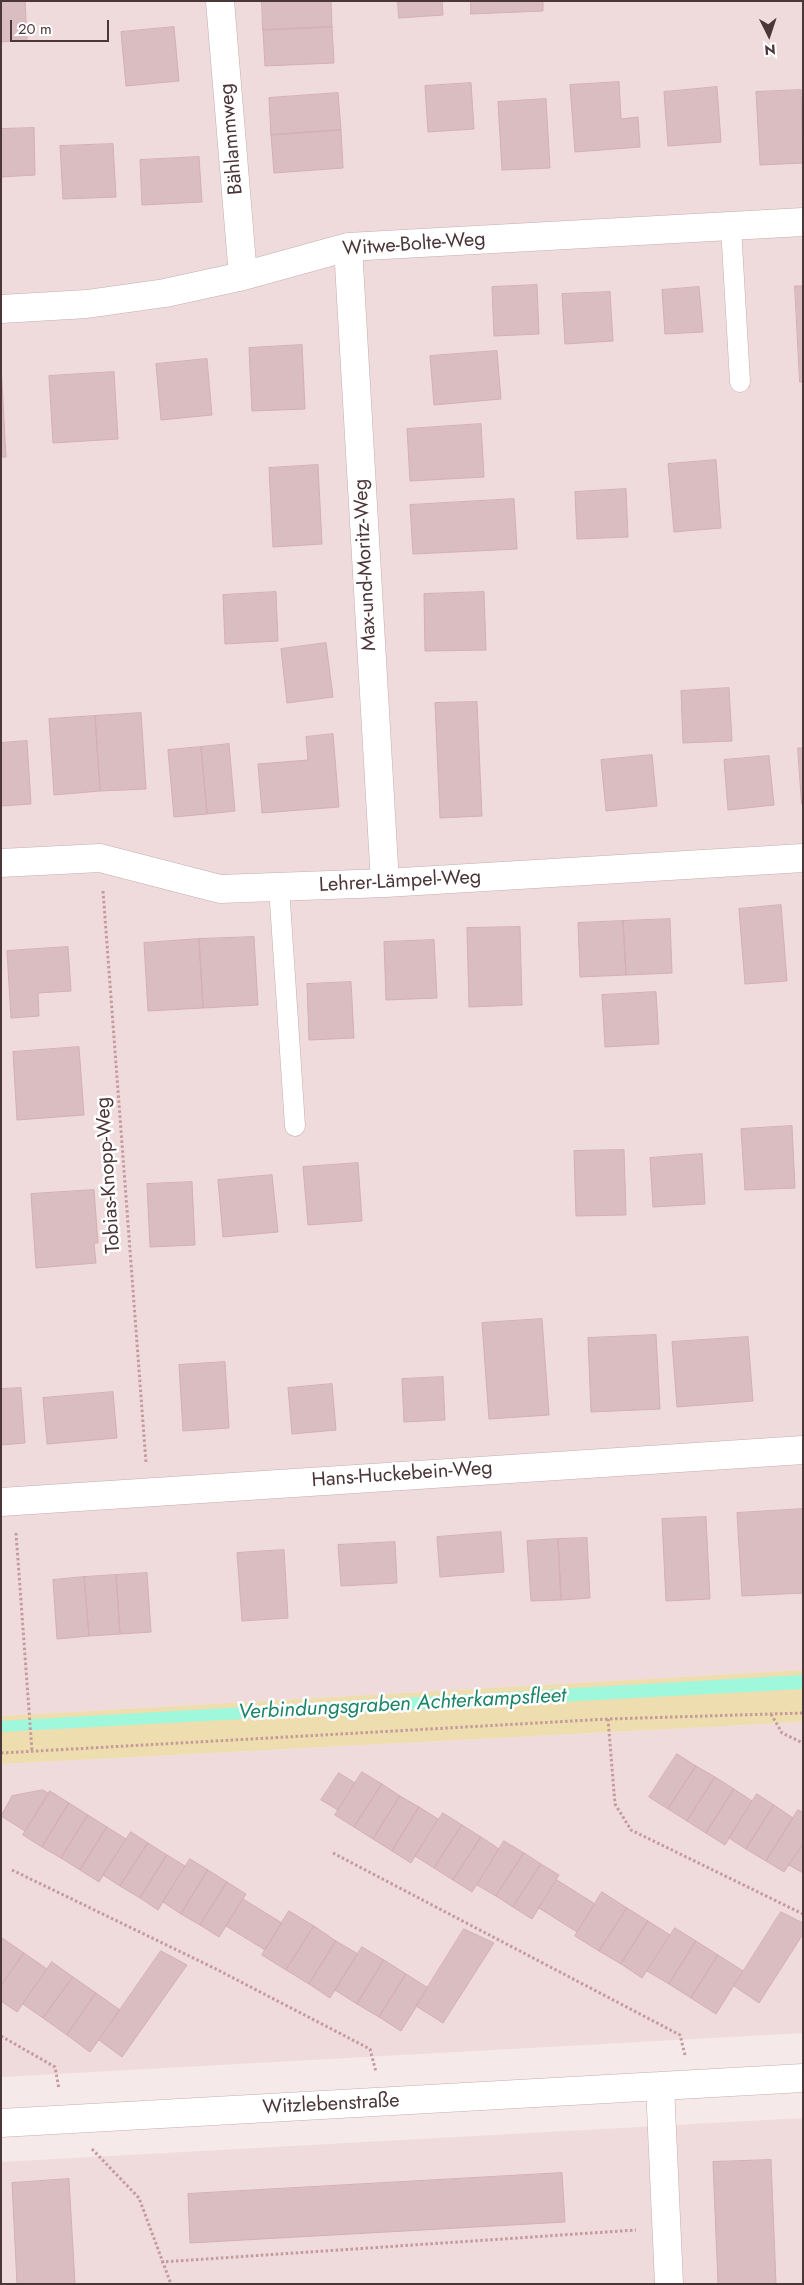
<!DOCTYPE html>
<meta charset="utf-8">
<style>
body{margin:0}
#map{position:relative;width:804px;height:2285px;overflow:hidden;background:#f6e9e9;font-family:Jost,sans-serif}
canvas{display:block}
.frame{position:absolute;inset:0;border:2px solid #4b3639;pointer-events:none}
.north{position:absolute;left:744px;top:10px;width:50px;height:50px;-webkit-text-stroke:4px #fff;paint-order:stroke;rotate:176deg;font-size:14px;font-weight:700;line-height:20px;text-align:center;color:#4b3639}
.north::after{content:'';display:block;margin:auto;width:18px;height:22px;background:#4b3639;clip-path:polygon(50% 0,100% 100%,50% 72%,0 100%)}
.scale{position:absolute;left:10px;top:20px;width:99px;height:22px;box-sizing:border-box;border:2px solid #4b3639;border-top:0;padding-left:6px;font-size:15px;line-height:18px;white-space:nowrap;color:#4b3639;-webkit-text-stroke:4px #fff;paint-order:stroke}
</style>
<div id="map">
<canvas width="804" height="2285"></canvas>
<div class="frame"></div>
<div class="north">N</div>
<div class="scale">20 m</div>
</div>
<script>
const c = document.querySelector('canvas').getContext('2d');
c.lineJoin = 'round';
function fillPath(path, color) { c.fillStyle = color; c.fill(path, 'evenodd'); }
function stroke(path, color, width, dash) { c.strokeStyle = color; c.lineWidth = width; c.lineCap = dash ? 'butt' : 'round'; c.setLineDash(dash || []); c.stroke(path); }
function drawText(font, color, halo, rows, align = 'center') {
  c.font = font + ' Jost,sans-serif'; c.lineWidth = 5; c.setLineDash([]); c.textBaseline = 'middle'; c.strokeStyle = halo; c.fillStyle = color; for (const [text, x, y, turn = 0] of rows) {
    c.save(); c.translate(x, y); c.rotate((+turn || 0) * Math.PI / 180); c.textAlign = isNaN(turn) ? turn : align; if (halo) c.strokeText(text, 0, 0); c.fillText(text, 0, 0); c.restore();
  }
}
const residential = new Path2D(`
 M1,1H803V1670L1,1716Z
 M803,1722V2033L1,2077V1764Z
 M803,2118V2284H1V2162Z`);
const green = new Path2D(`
 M803,1670V1722L1,1764V1716Z`);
const water = new Path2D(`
 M803,1675V1689L1,1732V1721Z`);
const building = new Path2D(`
 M1,1H25L27,40L1,42Z
 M262,1H331L332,27L263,30Z
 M398,1H442L443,15L399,18Z
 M471,1H543V11L471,14Z
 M174,27L179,81L126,86L121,32Z
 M332,27L334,63L265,66L263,30Z
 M619,82L621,119L638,117L640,147L575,152L570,85Z
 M471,83L474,129L428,132L425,86Z
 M717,87L721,142L668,146L664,92Z
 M801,90L803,163L760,165L756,92Z
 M338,93L341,130L271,135L269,98Z
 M546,99L550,168L502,170L498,102Z
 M34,128L35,175L1,177V129Z
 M341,130L343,168L274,173L271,135Z
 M113,144L116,197L63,199L60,146Z
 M199,157L202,202L142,205L140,160Z
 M537,285L539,334L494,336L492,287Z
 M795,286H803V382H800Z
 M699,287L703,332L665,334L662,290Z
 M610,292L613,341L565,344L562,294Z
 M302,345L305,409L252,411L249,348Z
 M497,351L501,399L434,405L430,356Z
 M207,359L212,415L161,420L156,364Z
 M1,364L6,457H1Z
 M114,372L118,439L53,443L49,376Z
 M481,424L484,477L410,481L407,429Z
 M716,460L721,528L674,532L668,464Z
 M318,465L322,544L273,547L269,468Z
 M626,489L628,537L577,539L575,492Z
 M514,499L517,549L413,554L410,505Z
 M276,592L278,641L225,644L223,595Z
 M484,592L486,650L425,651L424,594Z
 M326,643L333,697L287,703L281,649Z
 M729,688L732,741L683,743L681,691Z
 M477,702L482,816L440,818L435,703Z
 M141,713L146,789L100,791L95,716Z
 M95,716L100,791L54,795L49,719Z
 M333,734L339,807L262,813L258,764L308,760L306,737Z
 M27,741L31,804L1,806V743Z
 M229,744L235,811L207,814L201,747Z
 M201,747L207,814L174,817L168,750Z
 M798,748H803V804H802Z
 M652,755L657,806L606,811L601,760Z
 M769,756L774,805L728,810L724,760Z
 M781,905L787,981L745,984L739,909Z
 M670,919L672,973L626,975L623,921Z
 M623,921L626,975L580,977L578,923Z
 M520,927L522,1005L469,1007L467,928Z
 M254,937L258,1005L203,1008L199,939Z
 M199,939L203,1008L148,1011L144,943Z
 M434,940L437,998L386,1000L384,942Z
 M68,947L71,991L38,993L39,1016L11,1018L7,951Z
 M351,982L354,1038L309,1040L307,984Z
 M656,992L659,1044L605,1047L602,995Z
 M79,1047L84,1115L17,1120L13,1052Z
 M792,1126L795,1188L745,1190L741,1129Z
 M624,1150L626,1215L576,1216L574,1151Z
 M702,1154L705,1204L653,1207L650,1158Z
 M358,1163L362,1221L308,1225L303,1167Z
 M272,1175L278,1232L223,1237L218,1180Z
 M192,1182L195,1245L150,1247L147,1184Z
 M94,1190L98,1243H94L96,1263L36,1268L31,1194Z
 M542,1319L549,1415L489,1419L482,1323Z
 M656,1335L660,1409L591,1412L588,1338Z
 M748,1337L753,1401L677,1407L672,1342Z
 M225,1362L229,1428L183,1431L179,1365Z
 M443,1377L445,1420L404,1422L402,1379Z
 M332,1384L336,1430L292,1434L288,1388Z
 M21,1388L25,1443L1,1445V1389Z
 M113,1392L117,1438L47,1444L43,1398Z
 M803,1509V1593L742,1596L737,1513Z
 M706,1517L710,1599L666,1601L662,1519Z
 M501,1532L504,1572L440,1577L437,1537Z
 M587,1538L590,1598L561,1600L558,1539Z
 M558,1539L561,1600L531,1601L527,1541Z
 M395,1542L397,1583L341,1586L338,1545Z
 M284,1550L288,1618L242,1621L237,1553Z
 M147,1573L151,1632L120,1634L116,1575Z
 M116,1575L120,1634L89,1636L84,1577Z
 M84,1577L89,1636L57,1639L53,1580Z
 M677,1754L696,1766L668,1809L649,1797Z
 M696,1766L715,1777L687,1821L668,1809Z
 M362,1772L382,1784L354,1827L335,1815Z
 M339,1773L355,1783L338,1810L321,1800Z
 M715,1777L734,1789L706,1833L687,1821Z
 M382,1784L400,1796L373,1839L354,1827Z
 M734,1789L752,1801L725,1845L706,1833Z
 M43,1790L49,1794L25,1831L1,1816L12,1796Z
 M50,1791L69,1803L42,1847L23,1835Z
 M757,1794L774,1805L746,1849L729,1838Z
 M400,1796L419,1807L392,1851L373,1839Z
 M69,1803L88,1815L61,1858L42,1847Z
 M774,1805L793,1818L766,1861L746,1849Z
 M419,1807L438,1819L411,1863L392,1851Z
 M798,1810L803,1812V1844L784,1872L766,1861Z
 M443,1813L462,1825L434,1868L415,1856Z
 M88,1815L107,1827L80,1870L61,1858Z
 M462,1825L481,1837L453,1880L434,1868Z
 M107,1827L126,1839L99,1882L80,1870Z
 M131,1832L148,1843L120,1886L103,1875Z
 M481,1837L499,1849L472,1892L453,1880Z
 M504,1841L524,1853L496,1896L477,1885Z
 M148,1843L167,1855L140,1898L120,1886Z
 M803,1844V1873L789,1865Z
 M524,1853L541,1864L513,1907L496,1896Z
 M167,1855L185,1866L158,1910L140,1898Z
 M190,1859L208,1870L181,1914L163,1902Z
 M541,1864L559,1875L532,1919L513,1907Z
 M208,1870L227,1882L200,1925L181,1914Z
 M557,1880L595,1904L577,1932L539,1908Z
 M227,1882L246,1894L219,1937L200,1925Z
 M602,1892L627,1908L599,1951L575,1936Z
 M243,1899L282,1923L265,1950L226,1926Z
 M627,1908L648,1921L621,1964L599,1951Z
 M289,1911L314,1926L286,1970L262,1955Z
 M781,1912L803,1923V1934L759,2003L734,1986Z
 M648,1921L670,1935L642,1978L621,1964Z
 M314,1926L336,1941L309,1984L286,1970Z
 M675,1928L696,1941L669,1984L647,1971Z
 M464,1929L494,1943L443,2023L416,2006Z
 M2,1938L24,1953L1,1986V1940Z
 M336,1941L358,1954L330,1998L309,1984Z
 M696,1941L718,1955L691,1998L669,1984Z
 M362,1947L384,1960L357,2004L335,1990Z
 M161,1951L187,1965L122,2057L99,2040Z
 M24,1953L47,1969L17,2012L1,2001V1986Z
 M718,1955L743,1971L716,2014L691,1998Z
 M384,1960L406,1974L379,2017L357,2004Z
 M52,1962L73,1977L43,2018L23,2004Z
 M406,1974L428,1988L401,2031L379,2017Z
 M73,1977L96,1993L67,2035L43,2018Z
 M96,1993L120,2010L90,2052L67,2035Z
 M771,2160L776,2284H718L713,2162Z
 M562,2173L565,2222L190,2243L188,2194Z
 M69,2179L75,2284H17L12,2183Z`);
const path = new Path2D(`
 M103,891L146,1463
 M16,1533L32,1751
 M771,1714L782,1733L803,1743
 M608,1719L615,1804L631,1830L803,1914
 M1,1753L608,1719L803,1713
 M333,1853L680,2035L685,2055
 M12,1870L216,1969L370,2049L376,2072
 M1,2036L55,2067L59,2089
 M92,2149L139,2198L171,2284
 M161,2262L636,2230`);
const service = new Path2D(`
 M731,227L740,382
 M279,887L295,1126`);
const minor = new Path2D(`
 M220,1L243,276
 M348,247L385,883
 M1,309L87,304L165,293L243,276L348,247L803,222
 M1,863L100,858L220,889L385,883L803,858
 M1,1502L803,1450
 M660,2086L669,2284
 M1,2123L803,2078`);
const streetNames = [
 ["Bählammweg",232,139,-95],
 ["Witwe-Bolte-Weg",414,245,-4],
 ["Max-und-Moritz-Weg",366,565,-93],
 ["Lehrer-Lämpel-Weg",400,882,-3],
 ["Tobias-Knopp-Weg",109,1175,-94],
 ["Hans-Huckebein-Weg",402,1475,-4],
 ["Witzlebenstraße",331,2105,-3]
];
const waterNames = [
 ["Verbindungsgraben Achterkampsfleet",402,1705,-3]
];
fillPath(residential, '#efdbdb');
fillPath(green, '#eeddae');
fillPath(water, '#a0f8dc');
fillPath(building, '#d9bdc0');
stroke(building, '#d5afb4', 1);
stroke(service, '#c6adaf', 21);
stroke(minor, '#c6adaf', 29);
stroke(path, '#c69a9d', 3, [2.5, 2.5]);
stroke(service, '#fff', 20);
stroke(minor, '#fff', 28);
drawText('20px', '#4b3639', '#fff', streetNames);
drawText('italic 21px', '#1c8566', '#fff', waterNames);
</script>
